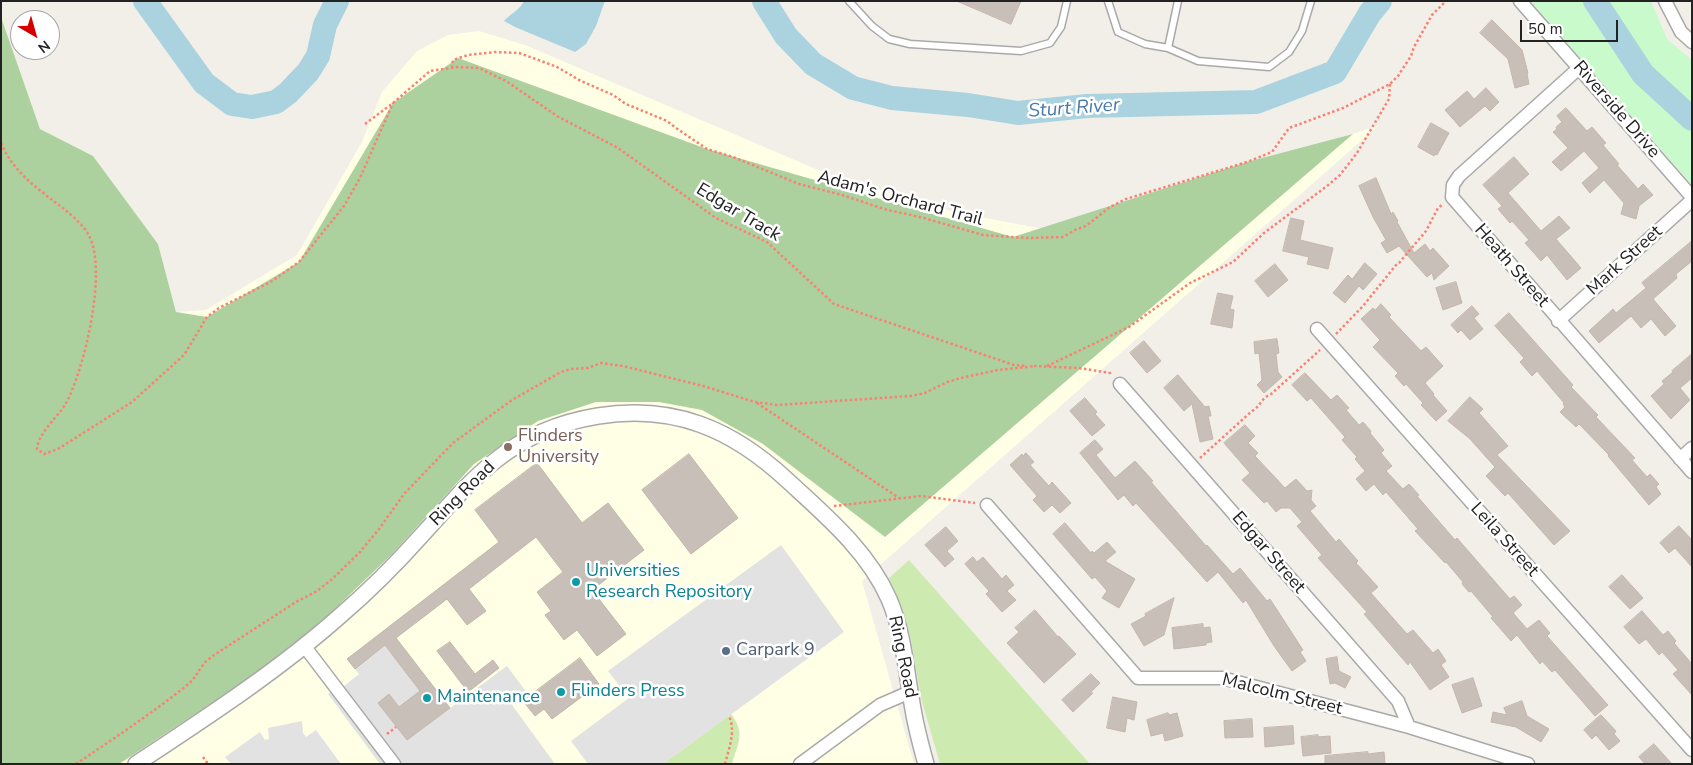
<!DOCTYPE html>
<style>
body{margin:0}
#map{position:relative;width:1693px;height:765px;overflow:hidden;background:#f2efe9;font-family:"Nunito Sans",sans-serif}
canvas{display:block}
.frame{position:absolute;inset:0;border:2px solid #222;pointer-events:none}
.north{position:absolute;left:10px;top:10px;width:50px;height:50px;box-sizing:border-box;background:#fff;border:1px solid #a7a7a7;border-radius:50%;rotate:142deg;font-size:14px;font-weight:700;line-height:20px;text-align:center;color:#222}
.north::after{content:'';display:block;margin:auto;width:18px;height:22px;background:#d40000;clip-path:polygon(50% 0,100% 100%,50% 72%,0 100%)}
.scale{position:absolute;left:1520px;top:20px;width:98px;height:22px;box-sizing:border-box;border:2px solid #222;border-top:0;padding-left:6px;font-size:15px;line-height:18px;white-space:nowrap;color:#222;-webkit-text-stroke:4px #fff;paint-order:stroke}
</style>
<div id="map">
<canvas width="1693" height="765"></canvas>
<div class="frame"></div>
<div class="north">N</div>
<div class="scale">50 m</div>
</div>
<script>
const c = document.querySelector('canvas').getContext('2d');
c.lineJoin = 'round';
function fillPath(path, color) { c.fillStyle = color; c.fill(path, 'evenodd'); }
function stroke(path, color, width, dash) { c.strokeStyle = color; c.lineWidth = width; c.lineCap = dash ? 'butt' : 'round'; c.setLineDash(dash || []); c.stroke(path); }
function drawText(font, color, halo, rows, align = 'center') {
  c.font = font + ' "Nunito Sans",sans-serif'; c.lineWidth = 5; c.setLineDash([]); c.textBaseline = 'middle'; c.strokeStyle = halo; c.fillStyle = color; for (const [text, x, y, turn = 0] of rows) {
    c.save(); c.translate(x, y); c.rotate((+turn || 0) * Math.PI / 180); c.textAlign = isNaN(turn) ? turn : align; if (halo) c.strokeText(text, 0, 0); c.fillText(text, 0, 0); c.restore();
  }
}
const education = new Path2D(`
 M1,17L40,129L93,156L158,244L176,312L206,310L297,255L362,142L382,92L417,51L448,35L479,31L525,45L830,175L954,212L1049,230L1378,126L862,581L914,764H1Z`);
const grass = new Path2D(`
 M909,560L1090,764H940L921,698L911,640L902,608L889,578Z
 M731,714C746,734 738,742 732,764H663Z`);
const forest = new Path2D(`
 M1,17L40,129L93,156L158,244L176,312L207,317L299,262L393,103L458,58L707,149L1013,237L1247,162L1353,134L885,537L763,444L702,410L659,402H596L538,421L474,464L393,553L318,625L277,658L233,689L119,764H1Z`);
const park = new Path2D(`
 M1530,1H1651L1667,39L1692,60V185Z`);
const parking = new Path2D(`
 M781,545L844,632L663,764H588L571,741L629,698L608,671Z
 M385,645L420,691L399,707L389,694L378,703L407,740L507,666L527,693L512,705L555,764H400L343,687L359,674L355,669Z
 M332,691L386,764H380L328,694Z
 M302,721L303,733L306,737L316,730L341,764H231L225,757L260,732L265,740L269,739L268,728Z`);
const water = new Path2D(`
 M524,1H605L596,26L586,44L575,52L515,27L504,21C511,13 519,11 524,1Z`);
const river = new Path2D(`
 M145,1L204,83L232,104L252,107L276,102L288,93L308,72L318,56L325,25L337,1
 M764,1L786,36L813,64L853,88L892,98L968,105L1018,113L1087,106L1256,102L1335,72L1370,13L1380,1
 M1595,1L1643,74L1692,119`);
const building = new Path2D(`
 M957,1H1021L1011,24Z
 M1492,20L1522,50L1528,73L1527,74L1529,84L1515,88L1508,59L1480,33Z
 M1486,88L1499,102L1490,111L1485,106L1460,127L1445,110L1467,91L1474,99Z
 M1566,108L1587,131L1592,127L1606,143L1603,145L1619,164L1617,165L1638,189L1643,184L1653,195L1639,206L1636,219L1621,214L1624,203L1604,180L1590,193L1582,183L1599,168L1584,151L1561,171L1552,162L1568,148L1553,132L1557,129L1556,127L1562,122L1557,116Z
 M1431,123L1449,133L1437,155L1435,154L1434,156L1418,147Z
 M1514,157L1529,174L1508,193L1541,231L1559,216L1570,228L1556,239L1581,268L1567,280L1547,255L1541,261L1525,243L1529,240L1512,221L1510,223L1498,209L1502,206L1483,185Z
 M1376,178L1391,214L1393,212L1398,221L1397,222L1414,253L1425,244L1430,251L1433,248L1449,266L1434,280L1432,273L1427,277L1399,246L1387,253L1381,243L1386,240L1373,217L1359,186Z
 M1291,218L1304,221L1300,240L1333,248L1328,269L1307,264L1309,257L1283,251Z
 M1692,241V261L1676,274L1677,278L1653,299L1676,326L1665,336L1651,319L1641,328L1631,316L1599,343L1589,331L1613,309L1616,313L1646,288L1642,283Z
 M1365,263L1377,274L1363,290L1359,286L1345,303L1333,293L1348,275L1352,279Z
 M1275,264L1288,280L1268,297L1255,281Z
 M1456,282L1462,303L1443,310L1436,288Z
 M1218,293L1233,296L1230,309L1234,310L1232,328L1211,324Z
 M1381,304L1391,315L1389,317L1421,351L1426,347L1443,366L1425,383L1434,394L1433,395L1447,411L1436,421L1421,405L1423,403L1406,384L1404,386L1395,376L1398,373L1373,347L1380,340L1361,319L1373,308L1375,310Z
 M1472,306L1479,314L1474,318L1483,329L1470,340L1461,330L1458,333L1451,325Z
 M1509,313L1573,385L1571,387L1598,415L1596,417L1635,458L1632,460L1647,477L1650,474L1659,484L1656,487L1661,494L1649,505L1608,456L1609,455L1579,424L1576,427L1560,412L1565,407L1563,404L1564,403L1537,371L1532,376L1520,362L1524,358L1495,326Z
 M1277,339L1279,353L1276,354L1278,372L1282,377L1264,393L1257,385L1262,380L1259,353L1255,354L1254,342Z
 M1144,341L1161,361L1147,373L1130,353Z
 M1692,354V378L1680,388L1690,400L1671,419L1651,396L1664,384L1662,381L1673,372L1672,371Z
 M1305,373L1331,400L1337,395L1349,408L1346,410L1359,425L1363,422L1371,431L1370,433L1384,450L1381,453L1392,466L1386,471L1403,489L1409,484L1419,495L1417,496L1455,540L1457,538L1510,599L1514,596L1522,605L1513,613L1527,629L1539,620L1550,633L1547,636L1608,705L1595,716L1555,670L1552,672L1542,661L1540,664L1517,635L1511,641L1491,618L1493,617L1471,591L1469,592L1462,584L1463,582L1446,562L1445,563L1415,531L1418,529L1386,492L1383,495L1374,484L1366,491L1356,479L1365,471L1355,459L1357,457L1342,440L1345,437L1311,398L1307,401L1292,385Z
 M1178,375L1205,407L1209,406L1211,416H1208L1213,439L1200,442L1192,404L1184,411L1164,388Z
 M1470,397L1483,409L1479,413L1508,446L1497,455L1570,531L1554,545L1508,493L1505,496L1486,476L1495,467L1470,439L1448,421Z
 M1085,398L1097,412L1095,414L1105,425L1092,436L1070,411Z
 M1245,425L1255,436L1248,443L1258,453L1255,456L1285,488L1296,479L1307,491L1312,490L1311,500L1316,506L1310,511L1336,542L1339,539L1358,561L1356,563L1378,587L1371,593L1407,634L1413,630L1433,653L1438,649L1446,661L1441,665L1449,677L1430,690L1410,662L1408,665L1364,614L1367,612L1318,558L1322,555L1297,526L1302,522L1290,508H1281L1276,512L1267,501L1264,503L1242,480L1250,473L1224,443Z
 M1095,440L1103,449L1096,455L1115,478L1135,461L1153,481L1151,482L1206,546L1207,545L1233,574L1240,568L1267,601L1270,599L1303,650L1300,652L1306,661L1292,671L1274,646L1246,600L1243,603L1218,572L1207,582L1136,503L1133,506L1124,495L1118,500L1080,453Z
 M1026,453L1034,462L1030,465L1049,486L1052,482L1071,503L1060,513L1052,505L1044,512L1033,500L1037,496L1010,465L1022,454L1023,456Z
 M689,454L738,518L691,554L642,490Z
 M537,463L582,523L608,503L644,550L592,590L626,634L597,656L577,630L564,640L545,615L551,611L537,592L563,572L536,537L469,589L486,611L467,625L447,599L396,638L450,708L407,740L378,703L389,694L399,707L420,691L385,645L355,669L347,659L499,542L475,510Z
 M1065,523L1091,553L1092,551L1094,553L1107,542L1116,552L1105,561L1135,579L1119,608L1102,598L1107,591L1095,577L1092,579L1053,534Z
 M1679,526L1692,540V567L1675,548L1669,553L1660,543Z
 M946,527L958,541L947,551L954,559L945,567L925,545Z
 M973,557L977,562L983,557L1002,579L1006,575L1014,585L1007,591L1016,600L1002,612L986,594L989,591L965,564Z
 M1622,575L1643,598L1630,609L1609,587Z
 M1174,598L1164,635L1144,646L1131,624L1146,616L1145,614Z
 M1035,610L1058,637L1059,636L1076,654L1044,683L1007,643L1019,632L1015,628Z
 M1642,611L1663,635L1668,631L1676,641L1674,643L1692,664V695L1673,674L1678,670L1662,652L1659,655L1646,639L1639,644L1624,627Z
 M1203,624V628L1210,627L1212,642L1206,643V645L1174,649L1172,628Z
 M450,642L475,674L493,660L499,668L468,692L437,651Z
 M1337,657L1339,671L1351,677L1345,688L1335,683L1330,684L1326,659Z
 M580,658L599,684L552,719L544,709L535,716L523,701Z
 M1091,674L1100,683L1090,693H1093L1073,712L1062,700Z
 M1473,678L1482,706L1462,713L1452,685Z
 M1113,697L1137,702L1134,720L1127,718L1125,732L1107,728Z
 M1522,701L1527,716L1549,729L1541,742L1516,727L1491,722L1493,712L1507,715L1504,708Z
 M1168,713L1169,715L1177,713L1183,736L1165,741L1163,733L1151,736L1147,720Z
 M1601,715L1616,731L1614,734L1620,741L1609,750L1596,735L1592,739L1584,730Z
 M1252,719L1253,737L1225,738L1224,721Z
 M1293,726L1294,744L1265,747L1264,728Z
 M1318,735V737L1330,736L1331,753L1303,756L1301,737Z
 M1654,744L1672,764H1645L1639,757Z
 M1368,752V754L1384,752L1385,764H1325V756Z`);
const path = new Path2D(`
 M452,68L453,60L468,55L495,52L519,53L533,58L557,67L581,81L613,95L626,104L667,121L676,128L707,149L733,157L799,184L842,195L884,209L924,218L983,235L1027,238L1063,237L1075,230L1086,226L1110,207L1126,199L1247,162L1272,152L1289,128L1343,108L1390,84L1398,76L1411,56L1414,47L1432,15L1446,1
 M365,124L393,103L430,71L457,67L479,68L506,81L557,116L618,148L716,218L767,242L834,304L1014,365L1026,366
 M1,143C13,172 39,190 63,208C72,216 84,225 89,236C108,270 84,372 65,405C56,419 39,432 37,449L44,454L58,449L132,402L184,355L207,317L219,308L272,281L299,262L344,206L360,178L393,103
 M1336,334L1363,306L1396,265L1399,263L1426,231L1438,208L1443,204
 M1034,366L1079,368L1110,373L1112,376
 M1047,366L1129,327L1190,283L1233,262L1264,233L1327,186L1340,175L1357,153L1389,99L1390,84
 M757,403L899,498
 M1200,458L1252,411C1260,407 1262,397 1270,395L1320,350
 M834,506L921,496L975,503
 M387,734L396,727
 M203,757L208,764
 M76,764C113,739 151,714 186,686C194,680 197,673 203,665C205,661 211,658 214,655L296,602L317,591L331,580L360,552L379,529L404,494L453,443L512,400L561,372L571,369L588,368L601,363L623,366L703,386L755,402L777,405L911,396L925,393L947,382L965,377L998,370L1036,366
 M725,764C729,748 736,731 729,716`);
const service = new Path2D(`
 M849,1L872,26L889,39L910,44L1021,51L1050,43L1061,27L1067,1
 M1108,1L1118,32L1145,44L1168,48L1198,61L1269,67L1289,52L1302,31L1311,1
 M1168,48L1178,1`);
const minor = new Path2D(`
 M1520,1L1692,197
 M1665,1L1681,32L1692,42
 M1579,68L1459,176L1453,185L1452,197L1692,472
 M1558,321L1692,200
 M1317,329L1692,750
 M1120,384L1398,701L1409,727
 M1680,459L1692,448
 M987,505L1138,678H1222L1409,727L1528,764
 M305,647L394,764
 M800,764L880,705L910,692`);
const tertiary = new Path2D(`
 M136,764C207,717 278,671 341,615C369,591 396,564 421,536C445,510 468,482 496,460C526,436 561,422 598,416C674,404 732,429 787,480C825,515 868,551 889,599C904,634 906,672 913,709C916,728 921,746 926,764`);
const markers = [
 [508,447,5,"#8d6e63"],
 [576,582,5,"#0f9aa8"],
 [726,651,5,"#5c6f8a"],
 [561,692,5,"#0f9aa8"],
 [427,698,5,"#0f9aa8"]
];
const streetNames = [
 ["Riverside Drive",1616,110,49],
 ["Adam's Orchard Trail",900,199,15],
 ["Edgar Track",738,213,31],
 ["Mark Street",1625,261,-42],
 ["Heath Street",1511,266,49],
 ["Ring Road",463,494,-45],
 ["Leila Street",1504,540,48],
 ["Edgar Street",1268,553,49],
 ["Ring Road",902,657,78],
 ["Malcolm Street",1282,695,14]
];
const educationNames = [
 ["Flinders",518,437],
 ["University",518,458]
];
const cultureNames = [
 ["Universities",586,572],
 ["Research Repository",586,593],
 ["Flinders Press",571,692],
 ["Maintenance",437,698]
];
const serviceNames = [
 ["Carpark 9",736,651]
];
const waterNames = [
 ["Sturt River",1074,109,-4]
];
fillPath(education, '#ffffe5');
fillPath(grass, '#cdebb0');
fillPath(forest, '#add19e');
fillPath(park, '#c8facc');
fillPath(parking, '#e2e2e2');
fillPath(water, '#aad3df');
stroke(river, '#aad3df', 24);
fillPath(building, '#c7bfb8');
stroke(building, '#c4b6ab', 1);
stroke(service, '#a9a9a9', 9);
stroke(minor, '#a9a9a9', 15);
stroke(tertiary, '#a9a9a9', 18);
stroke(path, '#fa8072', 2.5, [2.5, 2.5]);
stroke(service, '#fff', 6);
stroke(minor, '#fff', 12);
stroke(tertiary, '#fff', 15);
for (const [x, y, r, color] of markers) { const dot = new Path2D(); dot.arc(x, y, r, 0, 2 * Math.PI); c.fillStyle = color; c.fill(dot); stroke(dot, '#fff', 2); }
drawText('18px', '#222', '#fff', streetNames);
drawText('18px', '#785e54', '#fff', educationNames, 'left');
drawText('18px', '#0d838f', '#fff', cultureNames, 'left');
drawText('18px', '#4e5e75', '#fff', serviceNames, 'left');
drawText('italic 19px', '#4a7aab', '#fff', waterNames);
</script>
